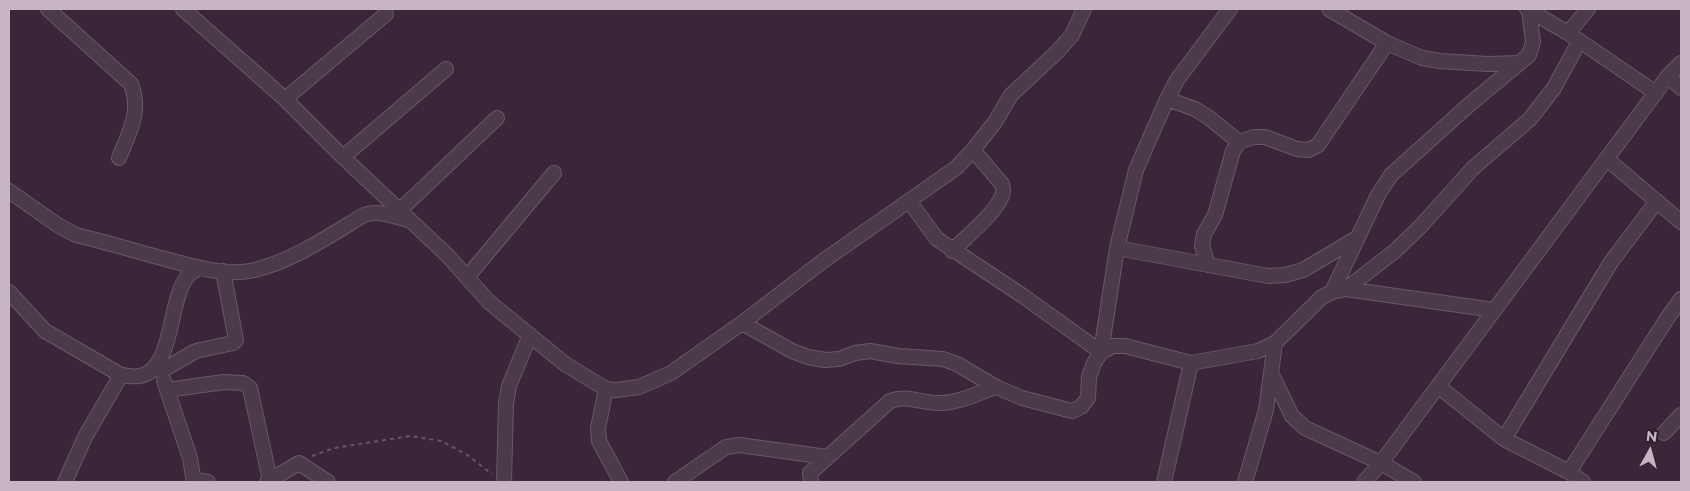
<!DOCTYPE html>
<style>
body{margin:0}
#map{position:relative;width:1690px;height:491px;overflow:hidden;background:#3b2639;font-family:Montserrat,sans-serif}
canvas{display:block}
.frame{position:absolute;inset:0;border:10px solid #c7b5c4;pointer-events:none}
.north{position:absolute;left:1625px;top:426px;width:50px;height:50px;-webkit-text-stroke:4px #301f2e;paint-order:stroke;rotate:7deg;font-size:14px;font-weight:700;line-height:20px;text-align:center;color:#c7b5c4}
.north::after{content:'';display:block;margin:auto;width:18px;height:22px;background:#c7b5c4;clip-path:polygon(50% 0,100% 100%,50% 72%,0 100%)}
</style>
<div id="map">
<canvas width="1690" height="491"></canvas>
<div class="frame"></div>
<div class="north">N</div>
</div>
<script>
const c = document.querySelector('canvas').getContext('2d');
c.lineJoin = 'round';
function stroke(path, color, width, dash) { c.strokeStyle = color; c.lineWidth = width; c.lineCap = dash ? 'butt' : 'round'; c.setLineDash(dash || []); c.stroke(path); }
const path = new Path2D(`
 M312,456L334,448L410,436L441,441L466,454L492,474`);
const minor = new Path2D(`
 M48,9L131,84C142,112 129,132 119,158
 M183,9L285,99L343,157L448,256L489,302L565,364L606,389L616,390L639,387L671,373L742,323L823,261L956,168L973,150L995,122L1011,95L1057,52L1072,35L1084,9
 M1329,9L1387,43L1422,58L1440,61L1488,64L1520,63
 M1527,9L1568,33L1656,93
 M1568,33L1588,9
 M1668,76L1681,88
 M285,99L386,14
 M1167,99L1195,109L1208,117L1239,142
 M343,157L446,69
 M1607,159L1681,222
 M9,191L59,226L76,235C106,242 135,251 165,259C193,266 225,277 255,270C294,260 329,236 364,215C379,210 393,216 408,220
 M909,201L937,239L1023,296L1101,352
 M399,211L497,118
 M1117,248L1268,276L1285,275L1303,270L1357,238
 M952,251C967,236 994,215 1002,196C1004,191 1003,188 1002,184L973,150
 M1208,265L1202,246L1204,234L1215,215L1233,151L1239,142L1254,137H1265L1297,149L1309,150L1318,145L1387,43
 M468,276L554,173
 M1346,289L1395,251L1420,227L1473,168L1530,119L1554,88L1579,42
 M9,292L45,331L121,375
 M1332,292L1378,195L1391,175L1470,104L1529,55L1533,42L1529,10
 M742,323L792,351L808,357L825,360L839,359L855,353L870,351L898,356L943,359L957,364L996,387L1022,398L1072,411L1081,407L1088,398L1089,377L1094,363L1101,352L1117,248L1136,170L1167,99L1177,80L1230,9
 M1101,352L1113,346H1125L1191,363L1258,351L1275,343L1322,297L1332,292L1346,289L1494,310
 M161,371L196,351L233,343L236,340L223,271
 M1272,375L1292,416L1305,428L1381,463L1414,482
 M164,381L190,458L194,482
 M1438,386L1504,439L1569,472L1583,482
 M606,389L598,428L599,441L621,482
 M167,390L224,382L243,383L250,388L270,480
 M1664,433L1681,415
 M1504,439L1611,262L1657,201
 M1569,472L1668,317L1681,299
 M194,480L208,482
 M65,482L85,437L121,375C127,376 134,377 140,376C174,369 168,302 187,277C190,273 195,270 199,268
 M267,482L299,463L328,482
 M504,482L506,404L509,386L530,335
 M675,482L726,447L739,445L827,457
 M811,482L810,473L890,401C908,394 922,404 940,403C959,403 978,393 996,387
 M1164,482L1191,363
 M1245,482L1266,410L1275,343
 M1364,482L1381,463L1668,76L1681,63`);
stroke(minor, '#695867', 16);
stroke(path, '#635668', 2, [4, 4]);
stroke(minor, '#4b3a49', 14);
</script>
